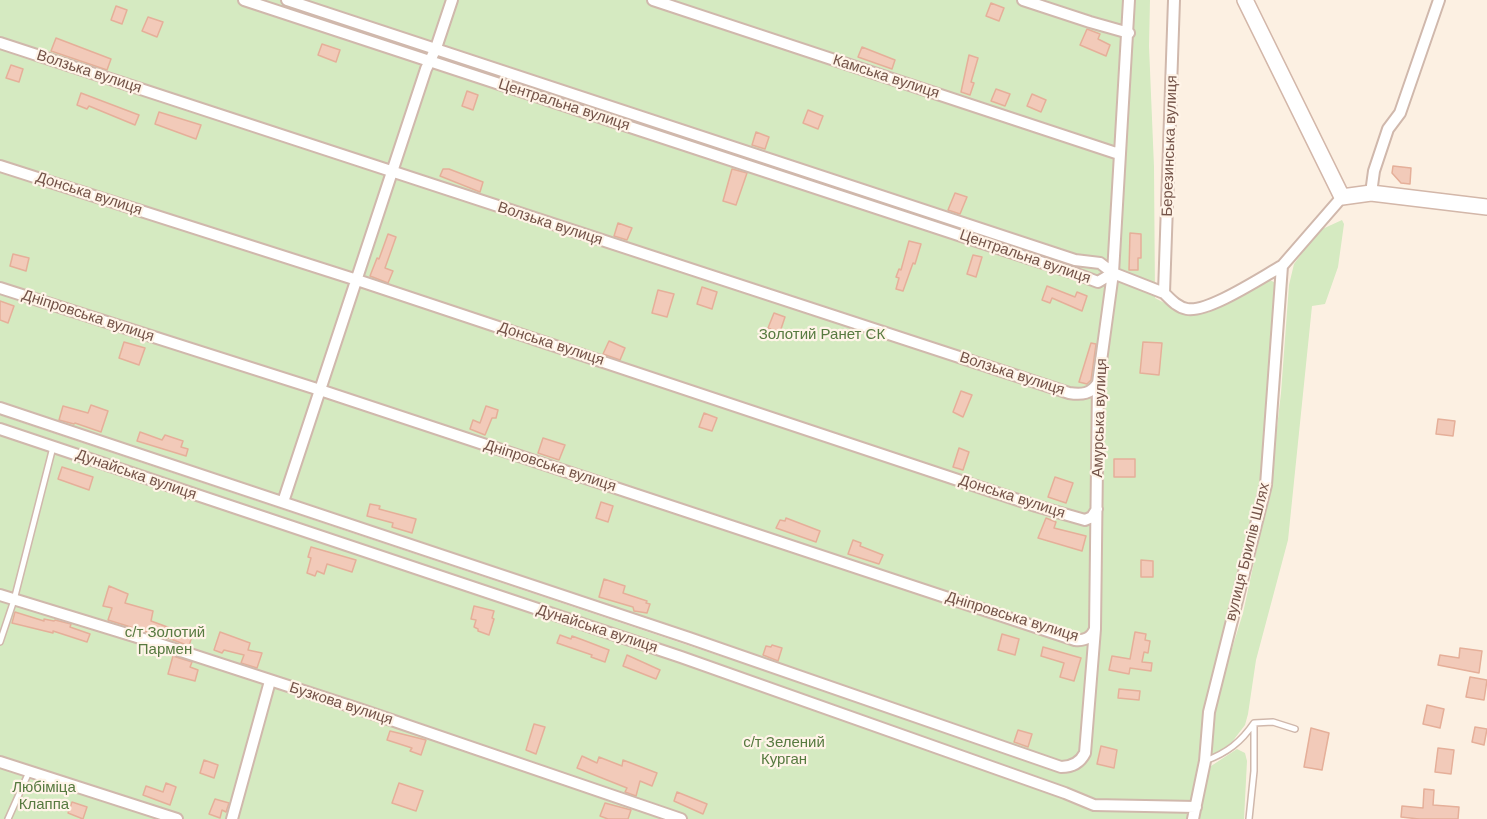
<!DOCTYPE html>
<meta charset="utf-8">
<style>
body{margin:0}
canvas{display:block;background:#fcf0e2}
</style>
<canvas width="1487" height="819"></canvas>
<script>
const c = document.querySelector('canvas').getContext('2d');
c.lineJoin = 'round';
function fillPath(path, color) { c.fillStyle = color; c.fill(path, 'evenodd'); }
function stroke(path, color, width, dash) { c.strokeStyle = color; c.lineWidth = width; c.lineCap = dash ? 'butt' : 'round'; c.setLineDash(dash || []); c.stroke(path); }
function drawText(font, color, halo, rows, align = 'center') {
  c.font = font + ' Helvetica,sans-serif'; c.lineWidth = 4.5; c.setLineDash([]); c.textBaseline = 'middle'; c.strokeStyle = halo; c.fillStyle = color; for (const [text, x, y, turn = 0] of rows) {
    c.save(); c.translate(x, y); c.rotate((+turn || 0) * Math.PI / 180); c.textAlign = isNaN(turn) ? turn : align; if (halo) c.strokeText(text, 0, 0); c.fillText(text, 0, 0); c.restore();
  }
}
const green = new Path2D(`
 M0,0H1150L1149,46L1154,167L1155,298L1189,316L1210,312L1208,307L1267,279L1274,282L1276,293L1269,366L1262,486L1225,622L1203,731L1189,819H0V415L729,659L658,631L0,411Z
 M1342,220L1344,224L1338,267L1325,304L1312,306L1288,540L1256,660L1248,714L1245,725L1232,742L1216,755L1211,754V716L1243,613L1270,488L1281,393L1289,285L1294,264L1318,231Z
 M1237,749L1245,753L1247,761L1244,819H1197L1208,768Z`);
const building = new Path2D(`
 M991,3L1004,8L999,21L986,16Z
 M116,6L127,10L122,24L111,20Z
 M148,17L163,22L157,37L142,31Z
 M1087,29L1100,34L1098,39L1110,45L1106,56L1080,45Z
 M56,38L111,59L107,70L51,51Z
 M322,44L340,50L336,62L318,55Z
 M862,47L895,60L892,69L858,57Z
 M969,55L978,58L971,82L974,83L970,95L961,92Z
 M11,65L23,69L19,82L6,78Z
 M996,89L1010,94L1005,106L991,101Z
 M467,91L478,95L473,110L462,106Z
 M81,93L139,115L135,125L89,106L87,109L77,105Z
 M1032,94L1046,100L1041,112L1027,106Z
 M808,110L823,116L818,129L803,123Z
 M159,112L201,125L196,139L155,124Z
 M756,132L769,137L765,149L752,145Z
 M1393,166L1411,168L1410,184L1401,183L1392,173Z
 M443,169H449L483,182L480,192L440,176Z
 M732,169L747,173L736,205L723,201Z
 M955,193L967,197L960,214L948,210Z
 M618,223L632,228L627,240L614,236Z
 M1130,233L1141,234V258H1138V270H1129Z
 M388,234L396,237L385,268L393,271L388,283L370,276L377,258L379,259Z
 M909,241L921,244L915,264L913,263L903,291L896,289L899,278L896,277L899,269L901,270Z
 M13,254L29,258L26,271L10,266Z
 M973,255L982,257L976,277L967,274Z
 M1047,286L1075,297L1077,292L1087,296L1082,311L1052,298L1050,303L1042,300Z
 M702,287L717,292L712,309L697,304Z
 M658,290L674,294L667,317L652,313Z
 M0,301L14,306L8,323L0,320Z
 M774,313L785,317L780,332L768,328Z
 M609,341L625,348L620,360L603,354Z
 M124,342L145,348L139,365L119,358Z
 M1143,342L1162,343L1159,375L1140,373Z
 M1091,343L1096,344L1091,380L1087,384L1079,382Z
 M961,391L972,395L963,417L953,412Z
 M91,405L108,411L101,432L75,423L74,424L59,420L63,406L88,413Z
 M486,406L498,410L496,418H492L485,435L470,429L473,420L480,423Z
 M704,413L717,418L712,431L699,427Z
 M1438,419L1455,421L1453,436L1436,434Z
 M140,432L162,440L165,435L183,441L181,447L188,449L186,456L137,441Z
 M543,438L565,445L559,460L538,453Z
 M959,448L969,452L963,470L953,467Z
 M1114,459H1135V477H1114Z
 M62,467L93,477L89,490L58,479Z
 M1055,477L1073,483L1066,503L1048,497Z
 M601,502L613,506L608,522L596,518Z
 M370,504L380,506L379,509L416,519L412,533L392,527L393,523L367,516Z
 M786,518L820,531L816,542L776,528L780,520L785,521Z
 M1046,518L1056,522L1054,528L1086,536L1082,551L1038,538Z
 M853,540L861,543L860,546L883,555L879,564L848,554Z
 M311,547L356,560L352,572L327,564L324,574L317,571L315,576L307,573L311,558L308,557Z
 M1141,560L1153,561V577H1141Z
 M604,579L625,586L623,593L647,601L646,603L650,604L647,613L634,611L633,607L599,597Z
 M109,586L128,594L125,603L153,611L151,621L192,636L189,646L147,630V632L108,620L112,608L103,606Z
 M474,606L494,611L492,618L494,619L489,635L478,631V629L474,627L476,620L471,619Z
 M15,612L44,621V619L54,621L55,620L71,624L70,627L90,634L87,642L53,631V633L12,623Z
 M220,632L250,643L248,650L262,653L257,668L241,663L244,655L224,650L222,653L214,650Z
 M1135,632L1146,634L1145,640L1150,641L1148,653L1144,652L1142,662L1152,663L1151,671L1130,668L1129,674L1109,670L1112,656L1130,659Z
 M1002,634L1019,639L1015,655L998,650Z
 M560,635L571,639L572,636L583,640L609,650L605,662L591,657L592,655L557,643Z
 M772,645L782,648L778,661L763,655L766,646L771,647Z
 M1043,647L1081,658L1074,681L1060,677L1064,663L1041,656Z
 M1460,648L1482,651L1479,673L1438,665L1440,655L1459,658Z
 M627,655L660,670L656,679L623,666Z
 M173,656L192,662L190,667L198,670L195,681L168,674Z
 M1470,677L1487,680L1484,700L1466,697Z
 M1119,689L1140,691L1139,700L1118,698Z
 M1427,705L1444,709L1440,728L1423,724Z
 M534,724L545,727L536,754L526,750Z
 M1475,727L1487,729L1484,745L1472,742Z
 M1311,728L1329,733L1322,770L1304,767Z
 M1018,730L1032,734L1028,747L1014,742Z
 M390,731L426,740L421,755L410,751L412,748L387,740Z
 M1101,746L1117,750L1114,768L1097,764Z
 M1438,748L1454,750L1451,774L1435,772Z
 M582,756L597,763L599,757L622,766L623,760L657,773L652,786L640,781L636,796L625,792L627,788L577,768Z
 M204,760L218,765L214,778L200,773Z
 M166,783L176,787L170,805L143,795L146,786L163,792Z
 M399,783L423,791L416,811L392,803Z
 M1424,789L1434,790L1433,805L1459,807L1458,819H1419L1401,817L1402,806L1423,808Z
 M677,792L707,804L703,814L674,801Z
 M215,799L229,803L226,812L222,810L220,818L209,814Z
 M72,802L87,807L83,819L68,813Z
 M605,803L631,810L628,819H608L600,816Z`);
const lane = new Path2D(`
 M0,642L14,600L53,447
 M1205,761C1227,753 1241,742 1254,723L1273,722L1295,729
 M8,819L29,772
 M1249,819L1254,771V724`);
const street = new Path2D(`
 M244,0L1074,273L1098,282L1113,273
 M287,0L1075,260L1100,263L1113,273L1164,293L1174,0
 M653,0L1119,154
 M1023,0L1090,22L1129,33
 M0,43L1069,393C1082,395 1091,394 1098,383
 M0,166L357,280L1036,506L1085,520L1092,517L1097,509
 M1371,193L1374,171L1388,129L1400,113L1439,0
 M0,288L320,390L1075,640C1085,641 1091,638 1095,629
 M1164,293C1171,300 1177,307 1187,309C1208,313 1262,277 1282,266
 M0,408L689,638L1061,767C1072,767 1080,763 1085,753L1095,629L1098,383L1113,273L1129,0
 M0,429L681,657L1065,793L1094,805L1196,807
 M283,502L426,69L436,48L452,0
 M0,595L150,641L362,710L681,819
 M0,762L177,819
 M232,819L270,681
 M1193,819L1205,761L1209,712L1266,485L1282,266L1342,197`);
const secondary = new Path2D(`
 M1245,0L1342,197L1371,193L1487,207`);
const streetNames = [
 ["Волзька вулиця",89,72,18],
 ["Камська вулиця",886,77,18],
 ["Центральна вулиця",564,105,18],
 ["Березинська вулиця",1170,146,-88],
 ["Донська вулиця",89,194,18],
 ["Волзька вулиця",550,224,18],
 ["Центральна вулиця",1025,257,19],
 ["Дніпровська вулиця",88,316,18],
 ["Донська вулиця",551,344,18],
 ["Волзька вулиця",1012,374,18],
 ["Амурська вулиця",1100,418,-88],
 ["Дніпровська вулиця",550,466,18],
 ["Дунайська вулиця",136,475,19],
 ["Донська вулиця",1012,497,18],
 ["вулиця Брилів Шлях",1248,552,-76],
 ["Дніпровська вулиця",1012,617,17],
 ["Дунайська вулиця",597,629,18],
 ["Бузкова вулиця",341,704,18]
];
const parkNames = [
 ["Золотий Ранет СК",822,335],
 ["с/т Золотий",165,633],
 ["Пармен",165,650],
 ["с/т Зелений",784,743],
 ["Курган",784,760],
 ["Любіміца",44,788],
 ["Клаппа",44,805]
];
fillPath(green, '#d5eac1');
fillPath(building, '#f2cab9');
stroke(building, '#e5af99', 1.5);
stroke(lane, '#d0b8ac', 8);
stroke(street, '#d0b8ac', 14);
stroke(secondary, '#d3b7a9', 18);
stroke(lane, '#fff', 5);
stroke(street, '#fff', 10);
stroke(secondary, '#fff', 15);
drawText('15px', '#745348', '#fff4e8', streetNames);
drawText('15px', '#577a40', '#fff4e8', parkNames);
</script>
